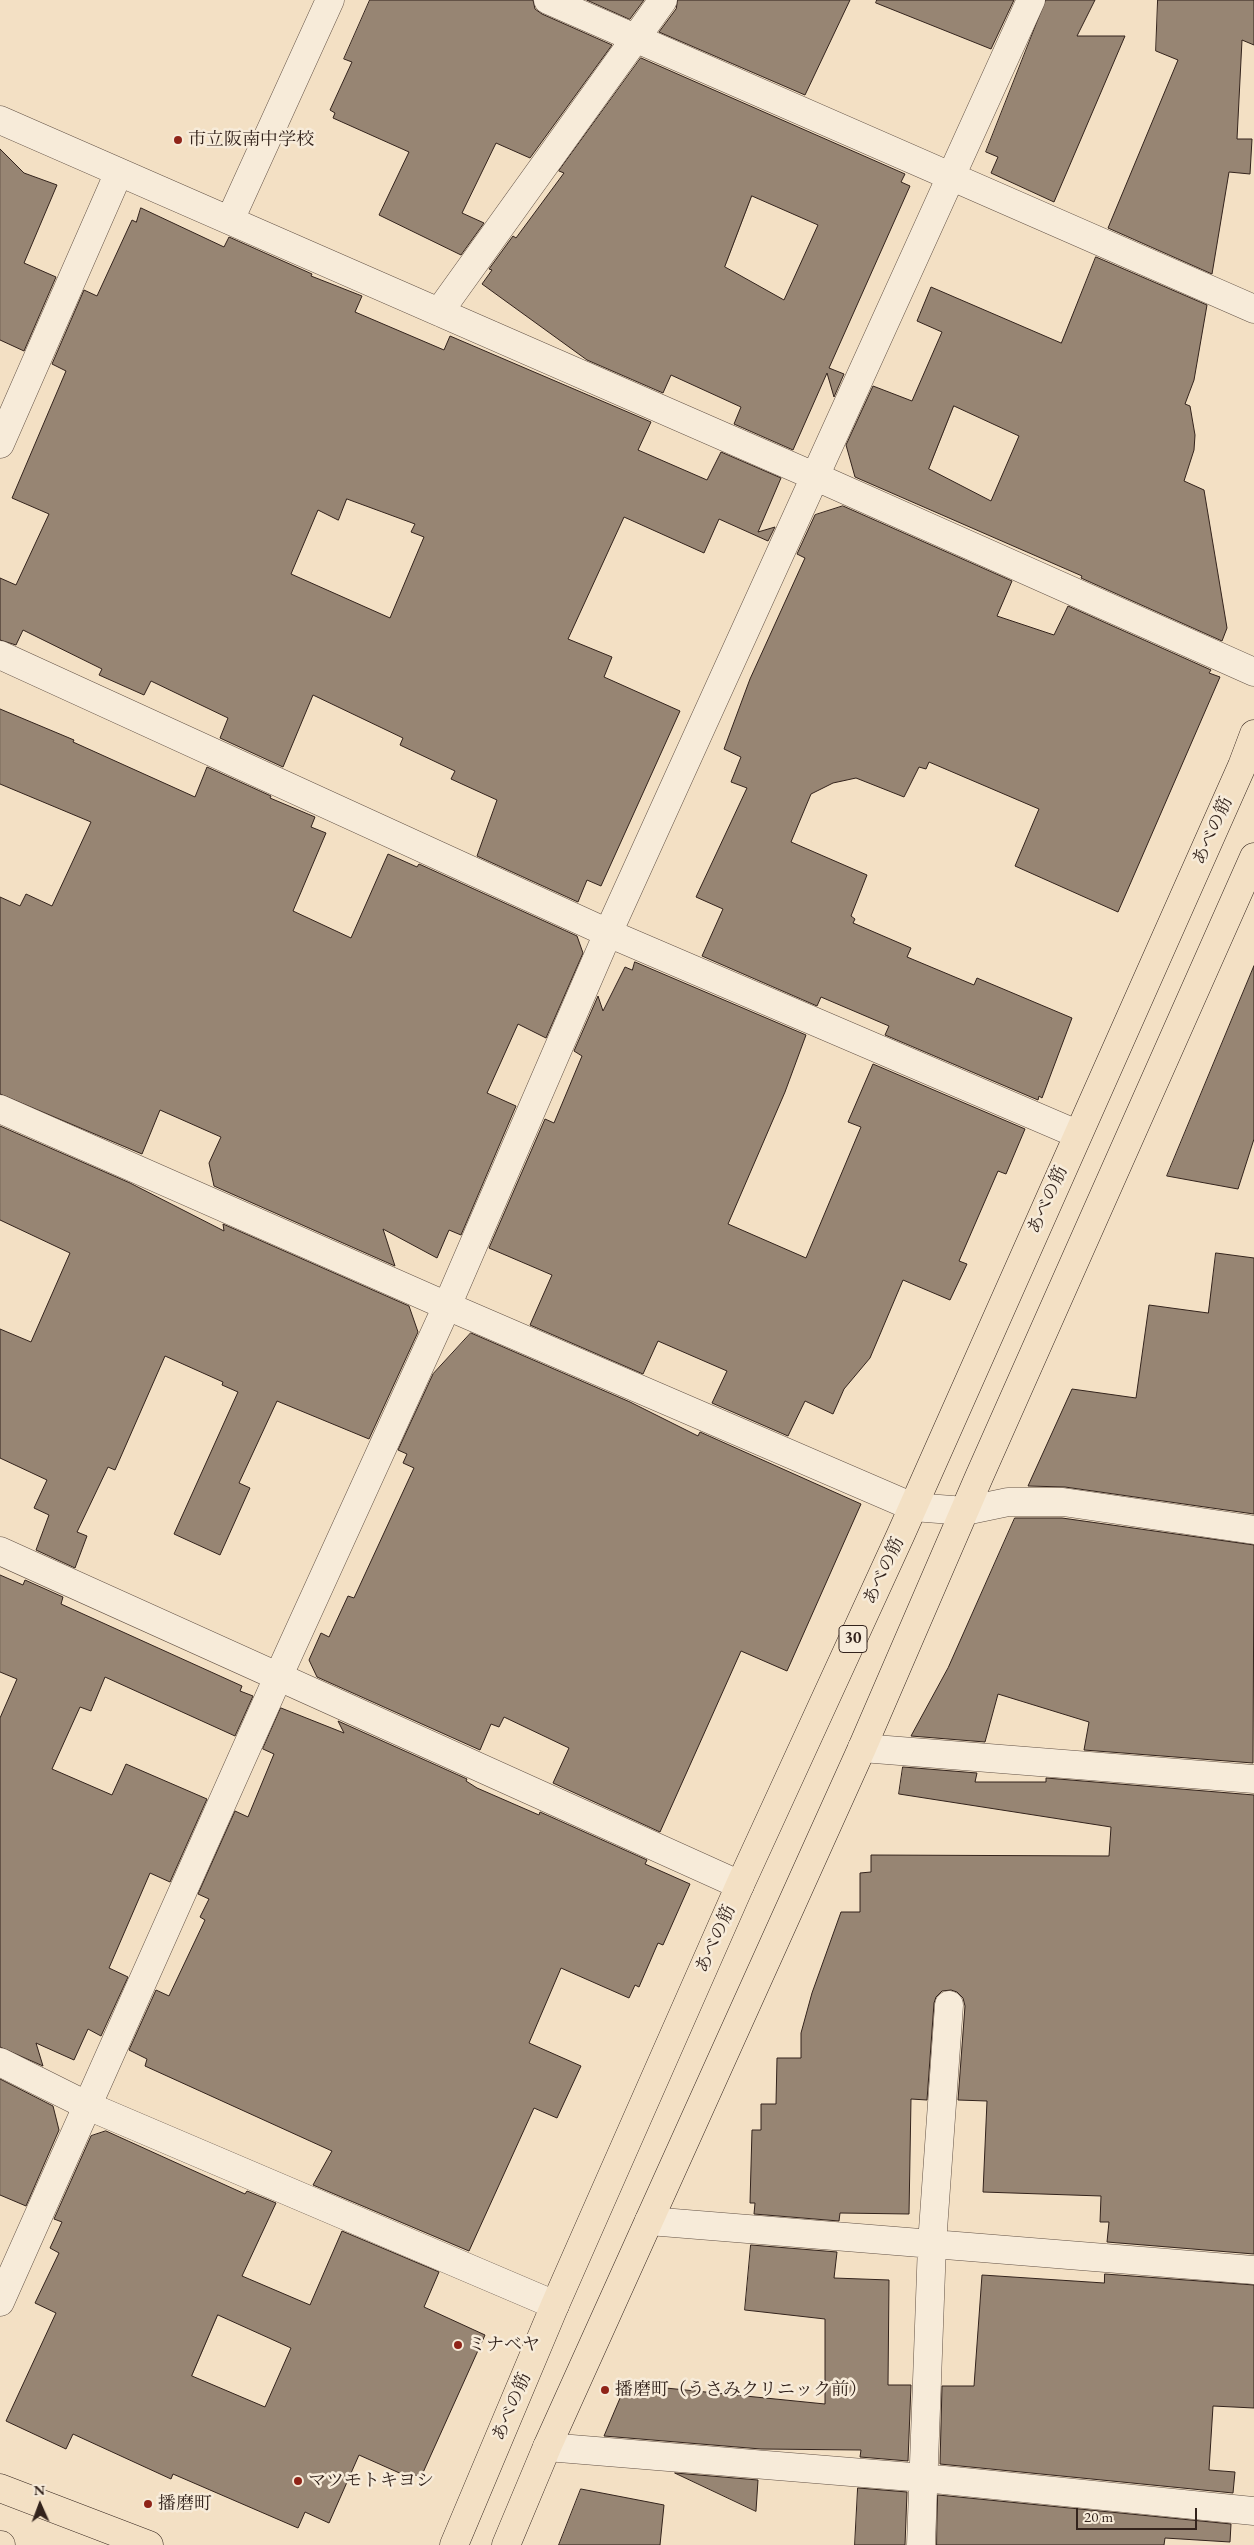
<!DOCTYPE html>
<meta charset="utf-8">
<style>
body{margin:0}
#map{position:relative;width:1254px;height:2545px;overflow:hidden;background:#f3e0c4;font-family:"EB Garamond",serif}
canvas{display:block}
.north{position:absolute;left:15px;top:2480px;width:50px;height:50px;-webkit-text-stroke:4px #f7ebd9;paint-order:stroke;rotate:358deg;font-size:14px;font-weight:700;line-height:20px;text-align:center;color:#33231c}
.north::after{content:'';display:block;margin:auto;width:18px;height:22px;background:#33231c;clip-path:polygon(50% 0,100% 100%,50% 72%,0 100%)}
.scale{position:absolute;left:1076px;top:2508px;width:121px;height:22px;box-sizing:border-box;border:2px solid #33231c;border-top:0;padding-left:6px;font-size:15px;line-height:18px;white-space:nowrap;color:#33231c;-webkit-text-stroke:4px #f7ebd9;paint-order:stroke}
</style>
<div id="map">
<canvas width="1254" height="2545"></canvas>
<div class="north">N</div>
<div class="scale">20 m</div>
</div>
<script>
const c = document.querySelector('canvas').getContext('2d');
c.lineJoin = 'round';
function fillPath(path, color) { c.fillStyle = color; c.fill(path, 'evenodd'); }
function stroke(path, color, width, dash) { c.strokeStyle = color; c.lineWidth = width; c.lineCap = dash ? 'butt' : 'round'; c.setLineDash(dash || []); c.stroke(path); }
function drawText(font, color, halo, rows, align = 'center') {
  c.font = font + ' "EB Garamond","Noto Serif JP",serif'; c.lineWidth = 5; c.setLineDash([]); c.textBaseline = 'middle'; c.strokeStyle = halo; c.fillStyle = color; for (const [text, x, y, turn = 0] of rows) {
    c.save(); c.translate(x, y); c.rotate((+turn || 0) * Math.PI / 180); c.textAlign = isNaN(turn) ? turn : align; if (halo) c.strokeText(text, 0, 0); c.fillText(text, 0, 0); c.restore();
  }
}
const building = new Path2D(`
 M370,0H533L535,9L542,14L612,45L530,158L496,143L462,213L484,223L461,255L379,215L409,152L333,118L335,113L330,110L352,62L344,59Z
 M587,0H644L630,19Z
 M678,0H850L805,95L659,32L676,9Z
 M877,0H1014L991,49L876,3Z
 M1046,0H1095L1077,36H1125L1054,202L991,173L998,157L986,152Z
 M1158,0H1254V45L1242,40L1237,139H1252L1250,174L1229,172L1212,274L1108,228L1178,60L1156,51Z
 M641,58L905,174L901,182L910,186L829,368L844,374L834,397L827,373L793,450L734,424L741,407L671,375L663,393L587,360L482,284L492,270L489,269L513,236L516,238L564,173L559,171ZM752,196L818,225L784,300L725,267Z
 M0,149L24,173L57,185L24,263L56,277L24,351L0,340Z
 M141,208L224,247L229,237L312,274L311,276L362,296L355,312L444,350L450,336L651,422L638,450L707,480L721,452L781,478L758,532L775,527L768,541L719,519L704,553L624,517L568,639L612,657L604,677L680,711L601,886L587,880L578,902L477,856L497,800L451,779L455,771L400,745L403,738L313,695L283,767L220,738L228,718L151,681L144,695L99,675L102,669L23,630L16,645L0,640V578L16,585L49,514L12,498L66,371L52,364L84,290L97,296L132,220L136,222ZM347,499L415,524L411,532L424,537L390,618L291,574L318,510L338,520Z
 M1096,257L1207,305L1194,380L1185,404L1190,406L1195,435L1194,450L1184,481L1204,490L1227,628L1222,641L1081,578L1082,576L855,477L846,445L873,386L912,401L942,332L917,321L931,287L1061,343ZM954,406L1019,436L991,501L929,469Z
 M843,506L1012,581L997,616L1054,635L1068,606L1211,670L1209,673L1220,677L1118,912L1015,866L1039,809L929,762L926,769L919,767L904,797L856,778L833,783L811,794L791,842L867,875L851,916L855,919L853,923L911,948L907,957L974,985L977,978L1072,1018L1042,1098L1039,1096L1038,1100L885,1035L889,1026L821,997L817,1006L702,956L723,909L696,897L747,788L731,782L741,757L724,749L750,679L805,558L797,554L815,515Z
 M0,709L74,740L73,742L195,797L207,767L271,796L270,798L315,817L311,827L326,833L293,911L351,938L388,854L417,867L419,864L577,936L583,953L546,1038L518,1024L487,1093L516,1106L461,1235L449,1230L437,1258L383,1229L395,1266L214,1186L209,1163L221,1137L160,1110L142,1154L0,1094V897L20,906L26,894L52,906L91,822L0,784Z
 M635,962L806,1035L785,1092L728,1224L806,1258L861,1127L848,1122L873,1064L1025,1129L1006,1174L998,1171L959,1261L967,1264L950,1300L903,1280L870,1358L844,1389L833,1414L805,1401L788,1436L712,1403L727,1371L658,1341L643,1374L530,1325L552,1275L489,1248L545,1119L554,1123L582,1056L574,1051L598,996L603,1011L625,967L632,970Z
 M1254,966V1139L1238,1189L1167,1176Z
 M0,1126L130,1183L224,1231L223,1224L409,1306L418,1332L369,1439L277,1401L239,1483L250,1488L220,1555L174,1534L238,1392L222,1385L223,1382L165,1356L115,1470L108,1467L77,1532L87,1536L75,1568L36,1550L49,1515L34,1508L47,1480L0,1458V1329L31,1342L70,1253L0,1220Z
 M1216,1253L1254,1258V1514L1065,1487L1028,1486L1072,1389L1136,1398L1149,1305L1208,1313Z
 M471,1333L630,1402L698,1436L700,1432L861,1504L787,1671L741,1651L660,1832L553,1783L569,1748L504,1717L499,1727L491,1724L480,1750L317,1677L309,1660L321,1633L329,1637L348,1596L354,1598L414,1468L403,1463L407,1454L398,1450L433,1374Z
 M1015,1518H1062L1254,1545L1253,1763L1084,1750L1089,1722L998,1694L985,1742L911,1736L948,1668Z
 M0,1575L23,1585L25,1580L63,1597L61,1604L242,1686L240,1691L253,1696L235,1736L105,1677L91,1711L80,1707L52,1769L112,1795L126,1764L207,1799L170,1882L150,1873L109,1968L128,1977L101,2036L88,2029L74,2060L36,2043L43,2066L0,2047V1718L17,1679L0,1672Z
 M281,1708L344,1733L338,1721L467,1779L466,1781L477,1788L539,1815L540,1812L647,1860L645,1864L690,1884L663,1945L658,1943L639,1987L635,1985L629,1998L561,1968L529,2043L581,2066L557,2118L534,2108L469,2251L313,2185L332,2151L145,2066L147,2059L129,2050L156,1990L169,1996L205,1920L200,1917L209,1899L198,1894L235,1811L248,1817L274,1754L263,1749Z
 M903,1767L977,1773L975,1782H1046V1778L1254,1795V2254L1107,2242L1109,2222H1100L1101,2196L983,2192L987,2101L958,2100L965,2006L963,1998L957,1992L951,1990L942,1991L936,1997L934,2003L927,2100L911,2099L909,2214L840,2213L839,2221L754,2214L755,2203H750L752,2130H761V2104H776L777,2058H801V2033L812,1993L841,1912H860V1873L871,1872V1855L1109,1856L1111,1827L899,1794Z
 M0,2079L53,2106L59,2130L26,2206L0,2195Z
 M106,2131L245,2194L247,2191L276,2203L242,2276L310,2305L342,2231L439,2272L424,2307L485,2335L421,2477L415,2475L413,2479L359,2455L329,2523L305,2512L298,2528L173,2474L171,2479L73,2434L66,2449L6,2421L56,2313L35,2303L59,2253L50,2248L62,2222L54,2219L91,2136ZM218,2315L291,2348L265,2407L192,2376Z
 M751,2245L837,2252L834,2278L889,2280L888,2385H911L908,2461L860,2457L861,2450L761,2449L604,2436L626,2384L825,2404V2319L745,2310Z
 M1105,2274L1254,2285V2408L1213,2406L1209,2470L1235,2472L1233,2493L940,2464L942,2386H974L982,2275L1104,2283Z
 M675,2473L758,2480L756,2511Z
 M858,2488L907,2492L905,2545H855Z
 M581,2489L664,2505L660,2545H559Z
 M938,2495L1231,2524L1230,2542L1165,2538L1164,2545H937Z`);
const minor = new Path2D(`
 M548,0L1254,309
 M0,120L814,476L1254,672
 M230,220L330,0
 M439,312L663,0
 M0,444L119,172
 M0,655L608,933L1077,1134
 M0,1109L447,1306L913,1507L965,1511L1008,1502H1063L1254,1530
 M0,1551L740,1885
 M862,1748L1254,1779
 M0,2062L88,2106L555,2305
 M649,2221L1254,2270
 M0,2302L279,1675L447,1306L608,933L1031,0
 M547,2447L924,2478L1254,2511
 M921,2545L932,2244L949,2005`);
const major = new Path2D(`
 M0,2488L149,2545
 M0,2545H1
 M454,2545L555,2305L740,1885L901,1534L1242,766L1254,734
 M506,2545L547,2447L862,1748L979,1477L1254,857`);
const markers = [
 [178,140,5,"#8f2418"],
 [458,2345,5,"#8f2418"],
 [605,2390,5,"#8f2418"],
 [298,2481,5,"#8f2418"],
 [148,2504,5,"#8f2418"]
];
const shields = [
 [853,1639,28]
];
const shieldNames = [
 ["30",853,1639]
];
const poiNames = [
 ["市立阪南中学校",188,140],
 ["ミナベヤ",468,2345],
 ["播磨町（うさみクリニック前）",615,2390],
 ["マツモトキヨシ",308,2481],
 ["播磨町",158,2504]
];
const streetNames = [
 ["あべの筋",1213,831,-66],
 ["あべの筋",1048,1200,-66],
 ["あべの筋",884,1571,-65],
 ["あべの筋",716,1939,-66],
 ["あべの筋",512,2407,-67]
];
fillPath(building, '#978573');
stroke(building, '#33231c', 1);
stroke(minor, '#635246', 29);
stroke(major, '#33231c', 29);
stroke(minor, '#f7ebd9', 28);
stroke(major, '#f3e0c4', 28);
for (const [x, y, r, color] of markers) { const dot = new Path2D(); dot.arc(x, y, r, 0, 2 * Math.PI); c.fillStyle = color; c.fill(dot); stroke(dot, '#f7ebd9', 2); }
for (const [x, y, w] of shields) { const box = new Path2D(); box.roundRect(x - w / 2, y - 13.5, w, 27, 4); c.fillStyle = '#f7ebd9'; c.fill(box); stroke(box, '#33231c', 1); }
drawText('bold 16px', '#33231c', null, shieldNames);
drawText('18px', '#33231c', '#f7ebd9', poiNames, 'left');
drawText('18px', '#33231c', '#f7ebd9', streetNames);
</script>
